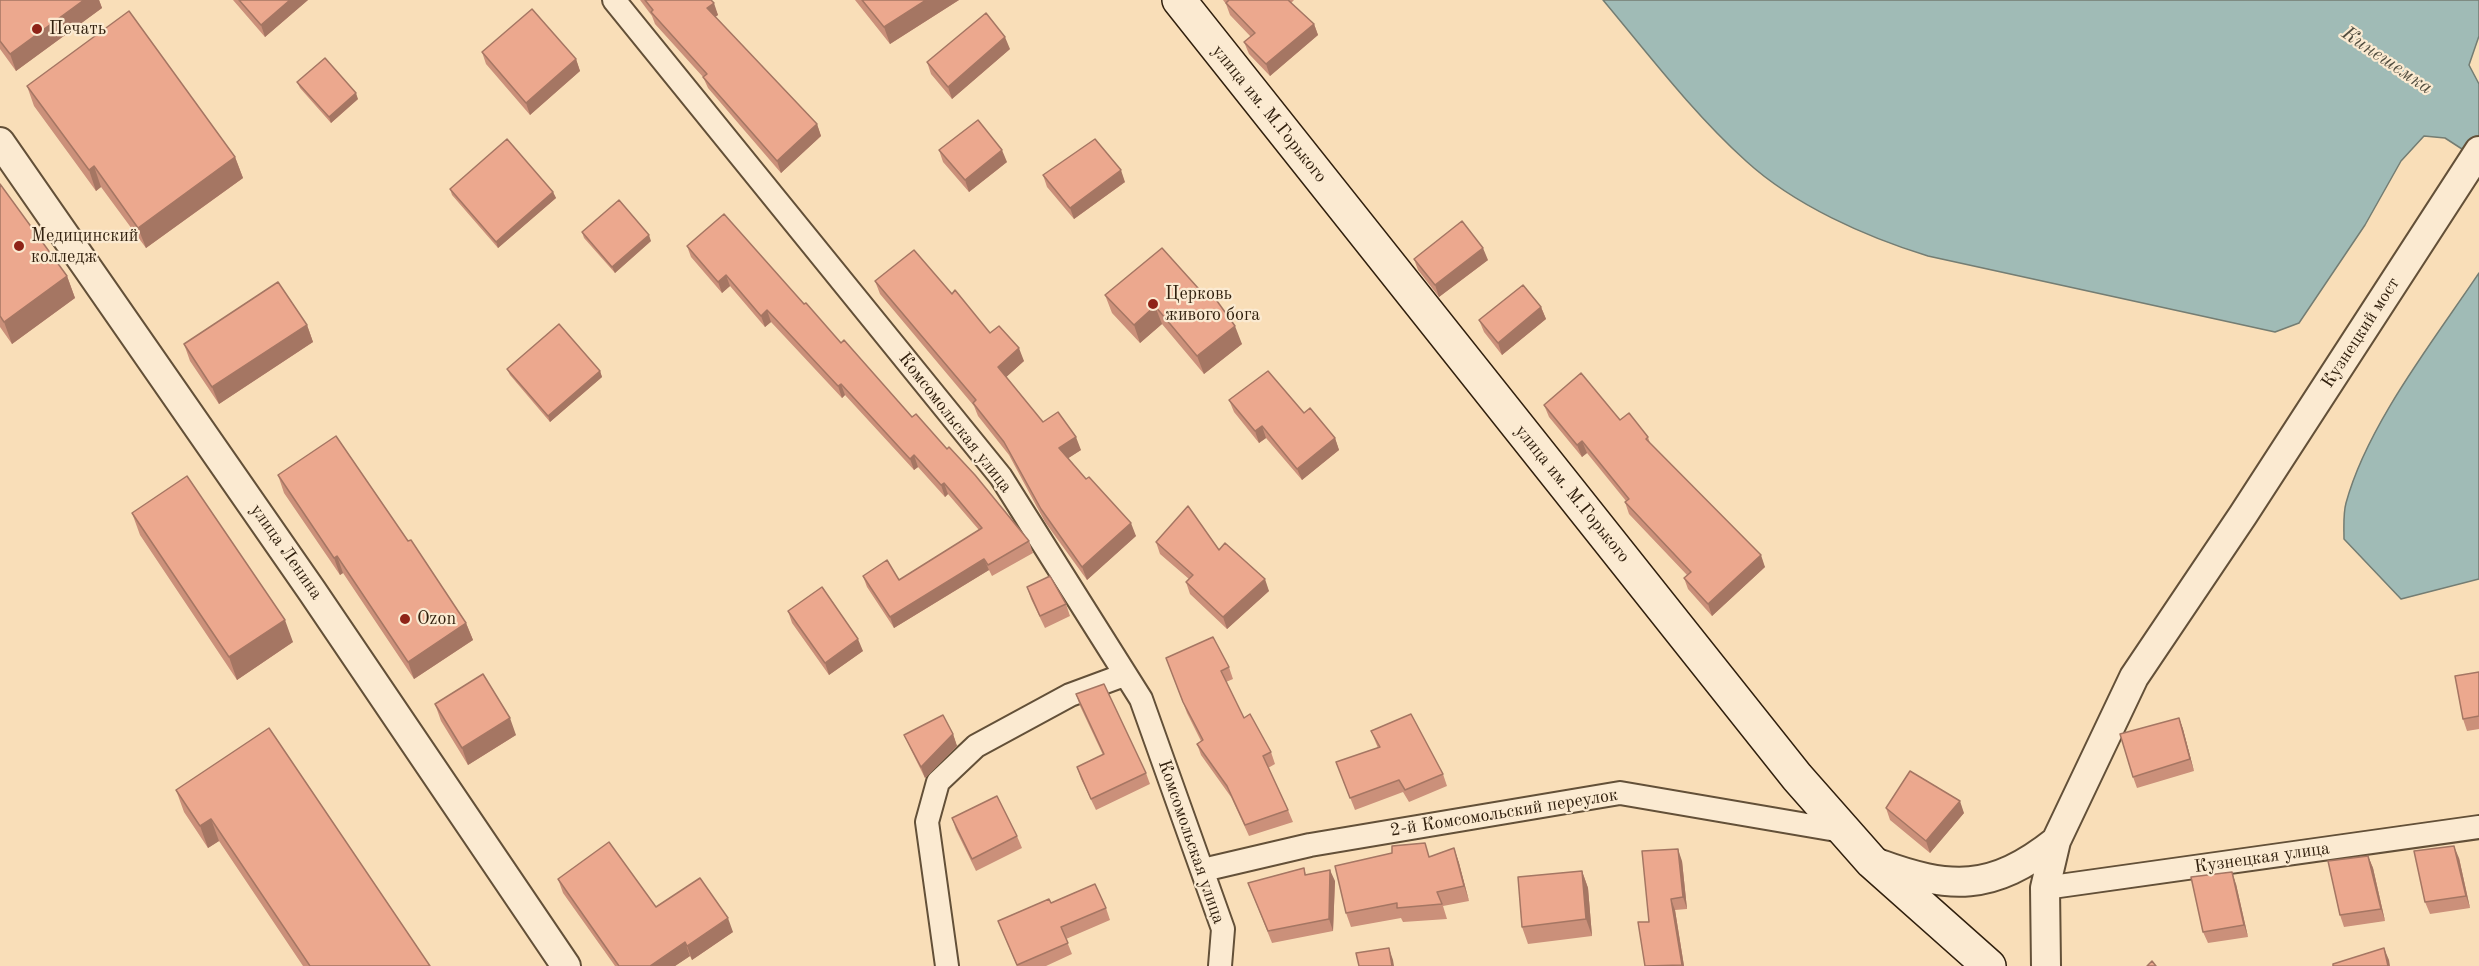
<!DOCTYPE html>
<meta charset="utf-8">
<style>
body{margin:0}
canvas{display:block;background:#f9deb8}
</style>
<canvas width="2479" height="966"></canvas>
<script>
const c = document.querySelector('canvas').getContext('2d');
c.lineJoin = 'round';
function fillPath(path, color) { c.fillStyle = color; c.fill(path, 'evenodd'); }
function stroke(path, color, width, dash) { c.strokeStyle = color; c.lineWidth = width; c.lineCap = dash ? 'butt' : 'round'; c.setLineDash(dash || []); c.stroke(path); }
function drawText(font, color, halo, rows, align = 'center') {
  c.font = font + ' "Old Standard TT",serif'; c.lineWidth = 4.5; c.setLineDash([]); c.textBaseline = 'middle'; c.strokeStyle = halo; c.fillStyle = color; for (const [text, x, y, turn = 0] of rows) {
    c.save(); c.translate(x, y); c.rotate((+turn || 0) * Math.PI / 180); c.textAlign = isNaN(turn) ? turn : align; if (halo) c.strokeText(text, 0, 0); c.fillText(text, 0, 0); c.restore();
  }
}
const water = new Path2D(`
 M1603,0H2479V36L2469,65L2479,84V160L2445,138L2424,136L2401,161L2365,225L2299,323L2275,332L1928,256C1866,237 1794,205 1746,161C1693,113 1649,55 1603,0Z
 M2479,273V579L2401,599L2344,539C2344,528 2343,514 2346,503C2367,425 2434,340 2479,273Z`);
const minor = new Path2D(`
 M614,0L1001,477L1141,699L1223,929L1220,966
 M1203,870L1310,845L1620,793L1842,831
 M2045,888L2479,827
 M947,966L927,822L938,782L976,746L1070,695L1124,675`);
const tertiary = new Path2D(`
 M0,142L312,591L566,966
 M1877,863C1950,890 1992,892 2056,841
 M2046,966L2045,888L2056,841L2134,677L2243,515L2479,151`);
const secondary = new Path2D(`
 M1179,0L1797,777L1872,862L1989,966`);
const wall = new Path2D(`
 M0,0H99L102,8L16,71L0,49Z
 M233,0H308L265,37Z
 M640,0H711L718,15L715,17L817,124L821,136L781,173L708,88L703,77L655,24L652,16Z
 M855,0H959L890,44Z
 M1223,0H1294L1291,3L1314,24L1318,35L1270,76L1249,54L1244,42L1251,37L1230,15L1226,4Z
 M1010,49L952,99L931,74L927,62Z
 M482,52L576,59L580,71L530,115L486,64Z
 M297,82L358,99L331,123L300,88Z
 M27,86L235,157L243,178L146,248L101,187L96,191L34,106Z
 M939,150L1007,162L969,192L943,162Z
 M1043,175L1125,182L1074,219L1047,187Z
 M0,184L67,276L75,298L12,344L0,327Z
 M450,189L553,192L556,198L498,248L452,195Z
 M582,232L651,241L615,273L584,238Z
 M687,246L804,304L912,417L1029,541L1033,553L992,576L989,570L894,628L867,587L863,576L899,580L979,530L948,494L945,497L918,467L914,470L845,395L842,398L771,322L765,327L730,286L722,293L691,257Z
 M1414,259L1488,260L1439,297L1418,270Z
 M875,281L952,294L990,333L1024,361L1006,377L1043,422L1081,450L1068,458L1136,536L1087,580L1045,522L1009,455L978,416L974,406L880,294Z
 M1105,295L1207,298L1242,344L1204,374L1162,324L1140,343L1112,313Z
 M1541,307L1546,319L1502,355L1484,332L1479,320Z
 M307,325L313,342L219,404L190,361L184,344Z
 M507,369L600,371L602,377L550,422L510,375Z
 M1229,400L1304,413L1335,438L1339,450L1302,480L1266,438L1259,443L1234,412Z
 M1544,405L1620,420L1648,437L1650,443L1765,567L1712,616L1688,589L1684,578L1687,575L1629,514L1625,502L1626,501L1587,453L1582,457L1549,417Z
 M278,475L466,623L473,640L414,679L343,573L340,575L284,493Z
 M132,513L293,642L237,680L140,535Z
 M1156,542L1219,550L1269,591L1227,629L1190,594L1186,582L1189,579L1160,554Z
 M1027,587L1066,604L1070,616L1045,628L1031,599Z
 M788,611L863,651L829,675L792,623Z
 M1166,658L1229,667L1233,679L1226,682L1244,718L1271,752L1275,764L1268,768L1288,810L1293,822L1249,836L1231,797L1201,755L1197,744L1201,741L1187,713Z
 M2479,672V729L2467,731L2463,719Z
 M1076,694L1146,773L1150,784L1096,810L1081,779L1077,767L1103,755L1080,706Z
 M435,704L516,735L468,765L441,721Z
 M2179,718L2183,729L2194,771L2137,788L2133,777Z
 M1371,731L1443,774L1447,786L1409,802L1403,792L1355,810L1336,762L1378,748Z
 M953,734L957,746L925,778L909,746L904,735Z
 M176,790L430,966H303L219,841L208,848L184,812Z
 M1886,808L1964,813L1930,853L1890,820Z
 M952,818L1017,836L1022,848L976,871L956,830Z
 M1454,848L1459,863L1469,901L1443,906L1447,919L1403,922L1401,918L1351,927L1346,913L1430,857Z
 M2368,856L2373,868L2385,921L2344,927L2340,915Z
 M2459,858L2470,908L2430,914L2425,902Z
 M1682,861L1687,909L1675,910L1684,966H1645L1649,922Z
 M1304,868L1306,875L1335,881L1333,931L1272,943L1248,883Z
 M1582,871L1588,888L1592,936L1528,944L1522,927Z
 M558,879L656,907L733,932L692,960L690,956L675,966H615L563,893Z
 M2236,884L2248,937L2208,943L2203,932Z
 M1051,903L1106,908L1110,920L1066,939L1072,954L1046,966H1017L998,921Z`);
const shadedWall = new Path2D(`
 M84,0H99L102,8L16,71L10,54Z
 M290,0H308L265,37L261,25Z
 M926,0H959L890,44L884,27Z
 M714,3L718,15L711,20L707,8Z
 M1314,24L1318,35L1270,76L1266,64Z
 M1005,37L1010,49L952,99L948,87Z
 M576,59L580,71L530,115L526,103Z
 M356,93L358,99L331,123L329,117Z
 M817,124L821,136L781,173L777,161Z
 M1002,150L1007,162L969,192L965,180Z
 M235,157L243,178L146,248L138,228Z
 M94,166L101,187L96,191L89,170Z
 M1121,170L1125,182L1074,219L1070,208Z
 M553,192L556,198L498,248L496,242Z
 M649,235L651,241L615,273L612,267Z
 M1483,248L1488,260L1439,297L1435,285Z
 M726,275L730,286L722,293L718,282Z
 M67,276L75,298L12,344L4,322Z
 M1155,306L1162,324L1140,343L1134,325Z
 M1541,307L1546,319L1502,355L1498,343Z
 M767,310L771,322L765,327L761,316Z
 M307,325L313,342L219,404L212,387Z
 M1235,326L1242,344L1204,374L1197,356Z
 M1019,348L1024,361L1003,380L998,367Z
 M600,371L602,377L550,422L548,416Z
 M841,384L845,395L842,398L838,386Z
 M1262,426L1266,438L1259,443L1255,431Z
 M1076,437L1081,450L1064,461L1059,448Z
 M1335,438L1339,450L1302,480L1297,469Z
 M1582,441L1587,453L1582,457L1577,445Z
 M914,455L918,467L914,470L910,459Z
 M944,483L948,494L945,497L941,485Z
 M1131,523L1136,536L1087,580L1082,567Z
 M1761,555L1765,567L1712,616L1708,604Z
 M337,556L343,573L340,575L334,558Z
 M984,559L989,570L894,628L890,617Z
 M1265,579L1269,591L1227,629L1223,617Z
 M285,620L293,642L237,680L229,657Z
 M466,623L473,640L414,679L408,662Z
 M858,639L863,651L829,675L825,663Z
 M510,718L516,735L468,765L462,748Z
 M2179,718L2183,729L2194,771L2190,759Z
 M953,734L957,746L925,778L921,767Z
 M1960,801L1964,813L1930,853L1926,841Z
 M211,819L219,841L208,848L200,826Z
 M2454,846L2459,858L2470,908L2466,896Z
 M1454,848L1459,863L1469,901L1464,886Z
 M1678,849L1682,861L1687,909L1683,897Z
 M2368,856L2373,868L2385,921L2381,909Z
 M1330,870L1335,881L1333,931L1329,919Z
 M1582,871L1588,888L1592,936L1586,919Z
 M2232,872L2236,884L2248,937L2244,925Z
 M1671,899L1675,910L1684,966H1682V965Z
 M728,918L733,932L692,960L687,946Z
 M685,942L690,956L675,966H650Z
 M1389,948L1393,960L1394,966H1392Z
 M2384,948L2389,960L2390,966H2388Z`);
const building = new Path2D(`
 M0,0H84L10,54L0,41Z
 M239,0H290L261,25Z
 M645,0H711L714,3L707,8L817,124L777,161L703,77L707,74L651,12L653,10Z
 M862,0H926L884,27Z
 M1229,0H1288L1314,24L1266,64L1244,42L1255,33L1226,3Z
 M532,9L576,59L526,103L482,52Z
 M129,11L235,157L138,228L94,166L89,170L27,86Z
 M986,13L1005,37L948,87L927,62Z
 M325,58L356,93L329,117L297,82Z
 M978,120L1002,150L965,180L939,150Z
 M507,139L553,192L496,242L450,189Z
 M1095,139L1121,170L1070,208L1043,175Z
 M0,184L67,276L4,322L0,316Z
 M619,200L649,235L612,267L582,232Z
 M724,214L804,304L806,303L841,343L844,340L912,417L916,414L947,449L949,447L975,475L1029,541L988,565L984,559L890,617L863,576L887,560L899,580L982,528L944,483L941,485L914,455L910,459L841,384L838,386L767,310L761,316L726,275L718,282L687,246Z
 M1462,221L1483,248L1435,285L1414,259Z
 M1162,248L1207,298L1212,294L1235,326L1197,356L1155,306L1134,325L1105,295Z
 M914,250L952,294L955,290L990,333L999,326L1019,348L998,367L1043,422L1058,412L1076,437L1059,448L1086,479L1089,477L1131,523L1082,567L1041,509L1004,442L973,403L976,400L875,281Z
 M278,282L307,325L212,387L184,344Z
 M1523,285L1541,307L1498,343L1479,320Z
 M559,324L600,371L548,416L507,369Z
 M1268,371L1304,413L1310,408L1335,438L1297,469L1262,426L1255,431L1229,400Z
 M1581,373L1620,420L1629,413L1648,437L1646,439L1761,555L1708,604L1684,578L1691,572L1625,502L1629,499L1582,441L1577,445L1544,405Z
 M336,436L408,541L411,540L466,623L408,662L337,556L334,558L278,475Z
 M187,476L285,620L229,657L132,513Z
 M1188,506L1219,550L1225,543L1265,579L1223,617L1186,582L1193,575L1156,542Z
 M1050,576L1066,604L1040,616L1027,587Z
 M822,587L858,639L825,663L788,611Z
 M1213,637L1229,667L1221,671L1244,718L1250,714L1271,752L1263,756L1288,810L1245,825L1227,786L1197,744L1203,740L1183,702L1166,658Z
 M2479,672V716L2463,719L2455,676Z
 M483,674L510,718L462,748L435,704Z
 M1104,684L1146,773L1091,799L1077,767L1104,754L1076,694Z
 M1411,714L1443,774L1405,790L1399,780L1350,798L1336,762L1380,747L1371,731Z
 M943,715L953,734L921,767L904,735Z
 M2179,718L2190,759L2133,777L2120,734Z
 M269,728L430,966H310L211,819L200,826L176,790Z
 M1910,771L1960,801L1926,841L1886,808Z
 M997,796L1017,836L972,859L952,818Z
 M609,842L656,907L700,878L728,918L687,946L685,942L650,966H619L558,879Z
 M1425,843L1429,857L1454,848L1464,886L1437,892L1442,904L1397,908V903L1346,913L1335,866L1392,853V846Z
 M2454,846L2466,896L2425,902L2414,851Z
 M1678,849L1683,897L1671,899L1682,965L1645,966L1638,922H1649L1642,851Z
 M2368,856L2381,909L2340,915L2328,861Z
 M1304,868L1305,875L1330,870L1329,919L1268,931L1248,883Z
 M1582,871L1586,919L1522,927L1518,877Z
 M2232,872L2244,925L2203,932L2191,877Z
 M1095,884L1106,908L1061,927L1068,943L1017,965L998,921L1049,899L1051,903Z
 M1389,948L1392,966H1359L1356,953Z
 M2384,948L2388,966H2333V964Z
 M2152,961L2156,966H2147Z`);
const markers = [
 [37,29,6,"#8f2418"],
 [19,246,6,"#8f2418"],
 [1153,304,6,"#8f2418"],
 [405,619,6,"#8f2418"]
];
const poiNames = [
 ["Печать",49,29],
 ["Медицинский",31,236],
 ["колледж",31,257],
 ["Церковь",1165,294],
 ["живого бога",1165,315],
 ["Ozon",417,619]
];
const streetNames = [
 ["улица им. М.Горького",1269,114,51],
 ["Кузнецкий мост",2361,333,-57],
 ["Комсомольская улица",955,423,52],
 ["улица им. М.Горького",1572,494,51],
 ["улица Ленина",286,552,55],
 ["2-й Комсомольский переулок",1504,813,-9],
 ["Комсомольская улица",1191,842,71],
 ["Кузнецкая улица",2262,858,-8]
];
const waterNames = [
 ["Кинешемка",2387,61,34]
];
fillPath(water, '#a0bbb6');
stroke(water, '#747d73', 1.5);
stroke(minor, '#635038', 26);
stroke(tertiary, '#635038', 32);
stroke(secondary, '#31200e', 36);
stroke(minor, '#fbead1', 22);
stroke(tertiary, '#fbead1', 28);
stroke(secondary, '#fbead1', 33);
fillPath(wall, '#cb907a');
fillPath(shadedWall, '#a57663');
fillPath(building, '#eca88e');
stroke(building, '#a57663', 1.5);
for (const [x, y, r, color] of markers) { const dot = new Path2D(); dot.arc(x, y, r, 0, 2 * Math.PI); c.fillStyle = color; c.fill(dot); stroke(dot, '#fbead1', 2); }
drawText('18px', '#31200e', '#fbead1', poiNames, 'left');
drawText('18px', '#31200e', '#fbead1', streetNames);
drawText('italic 20px', '#524e40', '#fbead1', waterNames);
</script>
